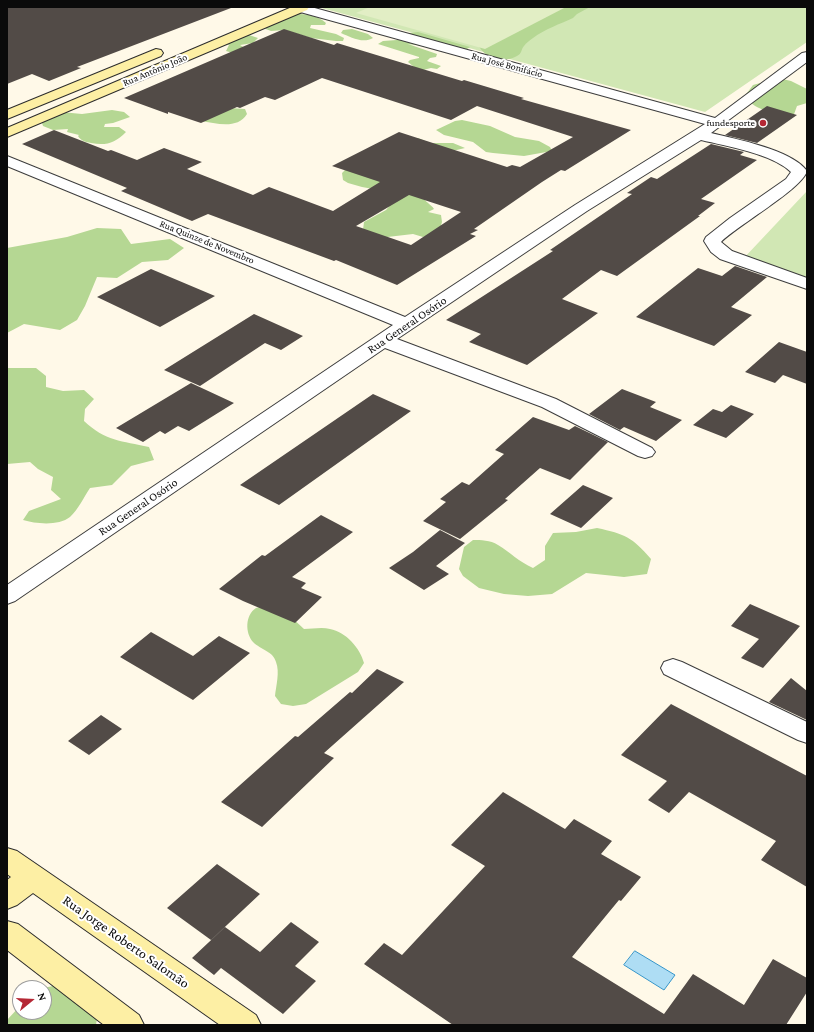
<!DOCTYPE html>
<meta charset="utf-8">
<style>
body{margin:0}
#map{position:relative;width:814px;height:1032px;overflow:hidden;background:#fff9e8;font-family:"Crimson Pro",serif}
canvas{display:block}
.frame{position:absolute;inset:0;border:8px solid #0a0a0a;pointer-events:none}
.north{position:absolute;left:12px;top:980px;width:40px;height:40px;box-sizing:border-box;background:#fff;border:1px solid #9d9d9d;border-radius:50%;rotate:72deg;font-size:11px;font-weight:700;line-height:16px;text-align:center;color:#0a0a0a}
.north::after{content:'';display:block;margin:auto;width:14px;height:18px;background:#b52735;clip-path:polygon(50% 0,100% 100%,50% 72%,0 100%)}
</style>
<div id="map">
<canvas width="814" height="1032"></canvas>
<div class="frame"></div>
<div class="north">N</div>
</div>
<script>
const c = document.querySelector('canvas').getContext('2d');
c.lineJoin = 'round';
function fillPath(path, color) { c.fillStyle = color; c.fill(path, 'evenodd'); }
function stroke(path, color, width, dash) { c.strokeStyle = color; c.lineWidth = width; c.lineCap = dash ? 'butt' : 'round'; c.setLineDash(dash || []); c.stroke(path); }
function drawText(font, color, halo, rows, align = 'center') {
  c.font = font + ' "Crimson Pro",serif'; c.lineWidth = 4; c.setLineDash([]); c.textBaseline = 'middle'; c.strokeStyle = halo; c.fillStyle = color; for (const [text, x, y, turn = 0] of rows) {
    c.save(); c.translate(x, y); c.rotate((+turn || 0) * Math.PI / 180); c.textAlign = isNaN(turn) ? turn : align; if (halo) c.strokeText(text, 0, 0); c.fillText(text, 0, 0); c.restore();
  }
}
const green = new Path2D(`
 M318,7H807V42L705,112Z
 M807,191V281L743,259Z`);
const forest = new Path2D(`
 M558,7H590L577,14L573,18C560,24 545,29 533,38C530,40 526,43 524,46C521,49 522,54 517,56C504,64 483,58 478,44Z
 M295,14C306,14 317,15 326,23L325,25H311L310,28L336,34L344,38L343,41H336L311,38L285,30L271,31L258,26Z
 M352,29L368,34L373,38C363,44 350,37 341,33L343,30Z
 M233,32H240L258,38L253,43L240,45L245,48L233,53L226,51L229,45L223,43L220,38L222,36Z
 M418,32L470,47L464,51L408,44L437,54L436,57L430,58L427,61L441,66L437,69L431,68L419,71L408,62L410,60L419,58V57L378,44L383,41L397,40L400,34Z
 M778,78L791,81L807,89V103L797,106L793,117C773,113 759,112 744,97L753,85Z
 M230,108L245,109L247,114C237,130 216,123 201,121Z
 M112,110L124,112L130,117L113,123L105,124L104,127H119L126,132C115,143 106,146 91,143C86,142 81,141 78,136L79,135L67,132L68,129L53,130L43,126L41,120L61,112L82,114Z
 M462,120L490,126L515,137L539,141L550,147L552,151L524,156L493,153L486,152L473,142L444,135L436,130L455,121Z
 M418,138L430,143H453L465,148L444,153L424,198C426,203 431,204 434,209L428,212L441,215L442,222L439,232L423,237L413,234L379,238L363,230L364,222L386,210L392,203L379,190L362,187L348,183L343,180L342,173L345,170Z
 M97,228L121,229L131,244L170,239L184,248L168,260L142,262L117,278L97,277L85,306L77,320L60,330L24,324L7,333V248L67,237Z
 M7,368H36L46,376V387L63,391L84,390L94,399L85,409L84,421C105,441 122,441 149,447L154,460L131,466L112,485L90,488C84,497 78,510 70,517C59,526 36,524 23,520L29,511L61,499L51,490L53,477L38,469L30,462L7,464Z
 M597,528C625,534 632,537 651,559L647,574L624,577L586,573L552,594L528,596L504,594L479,588L463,576L459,569L464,547L473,540C481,540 490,540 498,545C510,552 519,562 533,568L545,560V546L553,533L576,532Z
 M268,606L289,615L304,629C312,629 322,627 330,629C346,632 360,648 364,663L358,672L306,704L293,706L281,704L275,696C276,686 280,672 276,662C273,651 261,650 253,642C245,633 245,615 256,608C259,607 265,606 268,606Z
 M63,984L99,1005L96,1025H7V1020L20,1006V1012H44L43,988Z`);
const pitch = new Path2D(`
 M370,7H566L485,49L356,13Z`);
const water = new Path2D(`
 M635,951L675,975L664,990L624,965Z`);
const building = new Path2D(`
 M7,7H231V8L77,67L81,68L49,81L32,74L7,84Z
 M284,29L334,45L337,43L462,81L464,80L524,98L521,99L631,130L565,171L561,170L542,182L474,229L478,230L470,234L476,236L397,285L336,260L334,261L208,214L192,221L121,191L127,188L22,144L54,130L108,151L111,150L137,160L164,148L202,162L187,169L253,195L269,187L333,211L380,182L332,166L399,132L507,167L512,165L520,167L573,137L477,106L451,120L322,78L275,100L265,97L240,108L237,107L201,123L168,112V114L124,98ZM409,195L461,212L411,245L356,226Z
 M767,106L797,115L757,143L725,135Z
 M711,144L744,152L740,155L757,160L701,199L715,203L698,216H700L617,276L601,270L562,299L598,313L527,365L469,342L481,334L446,320L553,251L550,250L632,194L627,193L651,177L657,179Z
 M735,266L767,277L731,307L752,315L714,346L636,317L698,268L722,276Z
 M151,269L215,296L160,327L97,297Z
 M254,314L303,336L281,350L265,343L200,386L164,370Z
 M779,342L807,352V384L783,375L775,383L745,372Z
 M191,383L234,403L189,431L178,426L165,434L160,431L143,442L116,428Z
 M622,389L656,402L650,407L682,420L656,441L624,427L620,430L589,414Z
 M373,394L411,411L279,505L240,485Z
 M731,405L754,414L726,438L693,425L713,409L722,412Z
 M533,417L569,430L575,426L608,442L570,480L540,468L505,499L508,500L460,539L423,521L446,502L440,499L462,482L469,485L504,454L495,450Z
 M583,485L613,498L581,528L550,514Z
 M321,515L353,532L292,577L306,583L301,588L322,597L295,623L243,601L219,589L262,555L265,556Z
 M440,530L465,543L436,566L449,574L424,590L389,568L413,552Z
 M750,604L800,626L763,668L741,658L759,639L731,626Z
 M151,632L193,656L219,636L250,653L193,700L120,657Z
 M377,669L404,682L324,753L334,758L262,827L221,802L295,736L298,737L350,692L352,693Z
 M791,678L807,691V720L769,702Z
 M671,704L807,776V887L761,860L776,841L689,792L669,813L648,800L667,781L621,755Z
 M101,715L122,729L89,755L68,741Z
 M503,792L565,829L574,819L612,841L601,854L641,877L621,901L619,900L572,957L664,1014L693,974L744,1005L773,959L807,978V992L786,1025H453L364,964L384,943L402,955L485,866L451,845Z
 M217,864L260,894L211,940L167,908Z
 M291,922L319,942L295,966L316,981L283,1014L221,968L214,975L192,958L225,927L260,952Z`);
const minor = new Path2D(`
 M291,7H311L715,118L802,53L807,52V62L711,133C736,139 792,150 807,171C802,189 738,225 721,242L732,251L807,278V289L720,259L711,252L704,241L706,237L730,218L786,179L791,172C773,154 726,146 701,140L587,211L397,339L556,399L652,448L655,452L652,456L645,458L638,456L542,407L385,348L15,601L7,604V585L393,325L7,166V156L405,317L575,205L705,124L293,10Z
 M673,659L682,662L807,722V743L798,740L664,674L661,668L664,662Z`);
const secondary = new Path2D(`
 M292,7H309L307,10L7,137V128Z
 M156,49L161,50L163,53L161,56L7,119V110Z
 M7,848L17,851L256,1015L261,1025H220L33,893L17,905L7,909V880L11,877L7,874Z
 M7,921L18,924L139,1015L144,1025H104L7,950Z`);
const markers = [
 [763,123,4,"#b52735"]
];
const farStreetnames = [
 ["Rua José Bonifácio",507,65,15],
 ["Rua Antônio João",155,70,-23],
 ["Rua Quinze de Novembro",207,242,22]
];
const farPoinames = [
 ["fundesporte",755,123]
];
const streetNames = [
 ["Rua General Osório",407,325,-34],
 ["Rua General Osório",138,507,-34]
];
const nearStreetnames = [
 ["Rua Jorge Roberto Salomão",126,942,35]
];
fillPath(green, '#d1e7b4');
fillPath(forest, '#b5d793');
fillPath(pitch, '#e2eec5');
fillPath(water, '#aeddf4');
stroke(water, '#3796c9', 1);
fillPath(building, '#524b47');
stroke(minor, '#3d3d3d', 2);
stroke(secondary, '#2c2c2c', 2);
fillPath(minor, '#fff');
fillPath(secondary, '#fdefa4');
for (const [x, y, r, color] of markers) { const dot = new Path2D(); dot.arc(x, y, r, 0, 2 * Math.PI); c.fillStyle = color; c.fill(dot); stroke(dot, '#fff', 1.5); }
drawText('10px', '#0a0a0a', '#fff', farStreetnames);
drawText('10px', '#0a0a0a', '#fff', farPoinames, 'right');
drawText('12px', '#0a0a0a', '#fff', streetNames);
drawText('14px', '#0a0a0a', '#fff', nearStreetnames);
</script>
